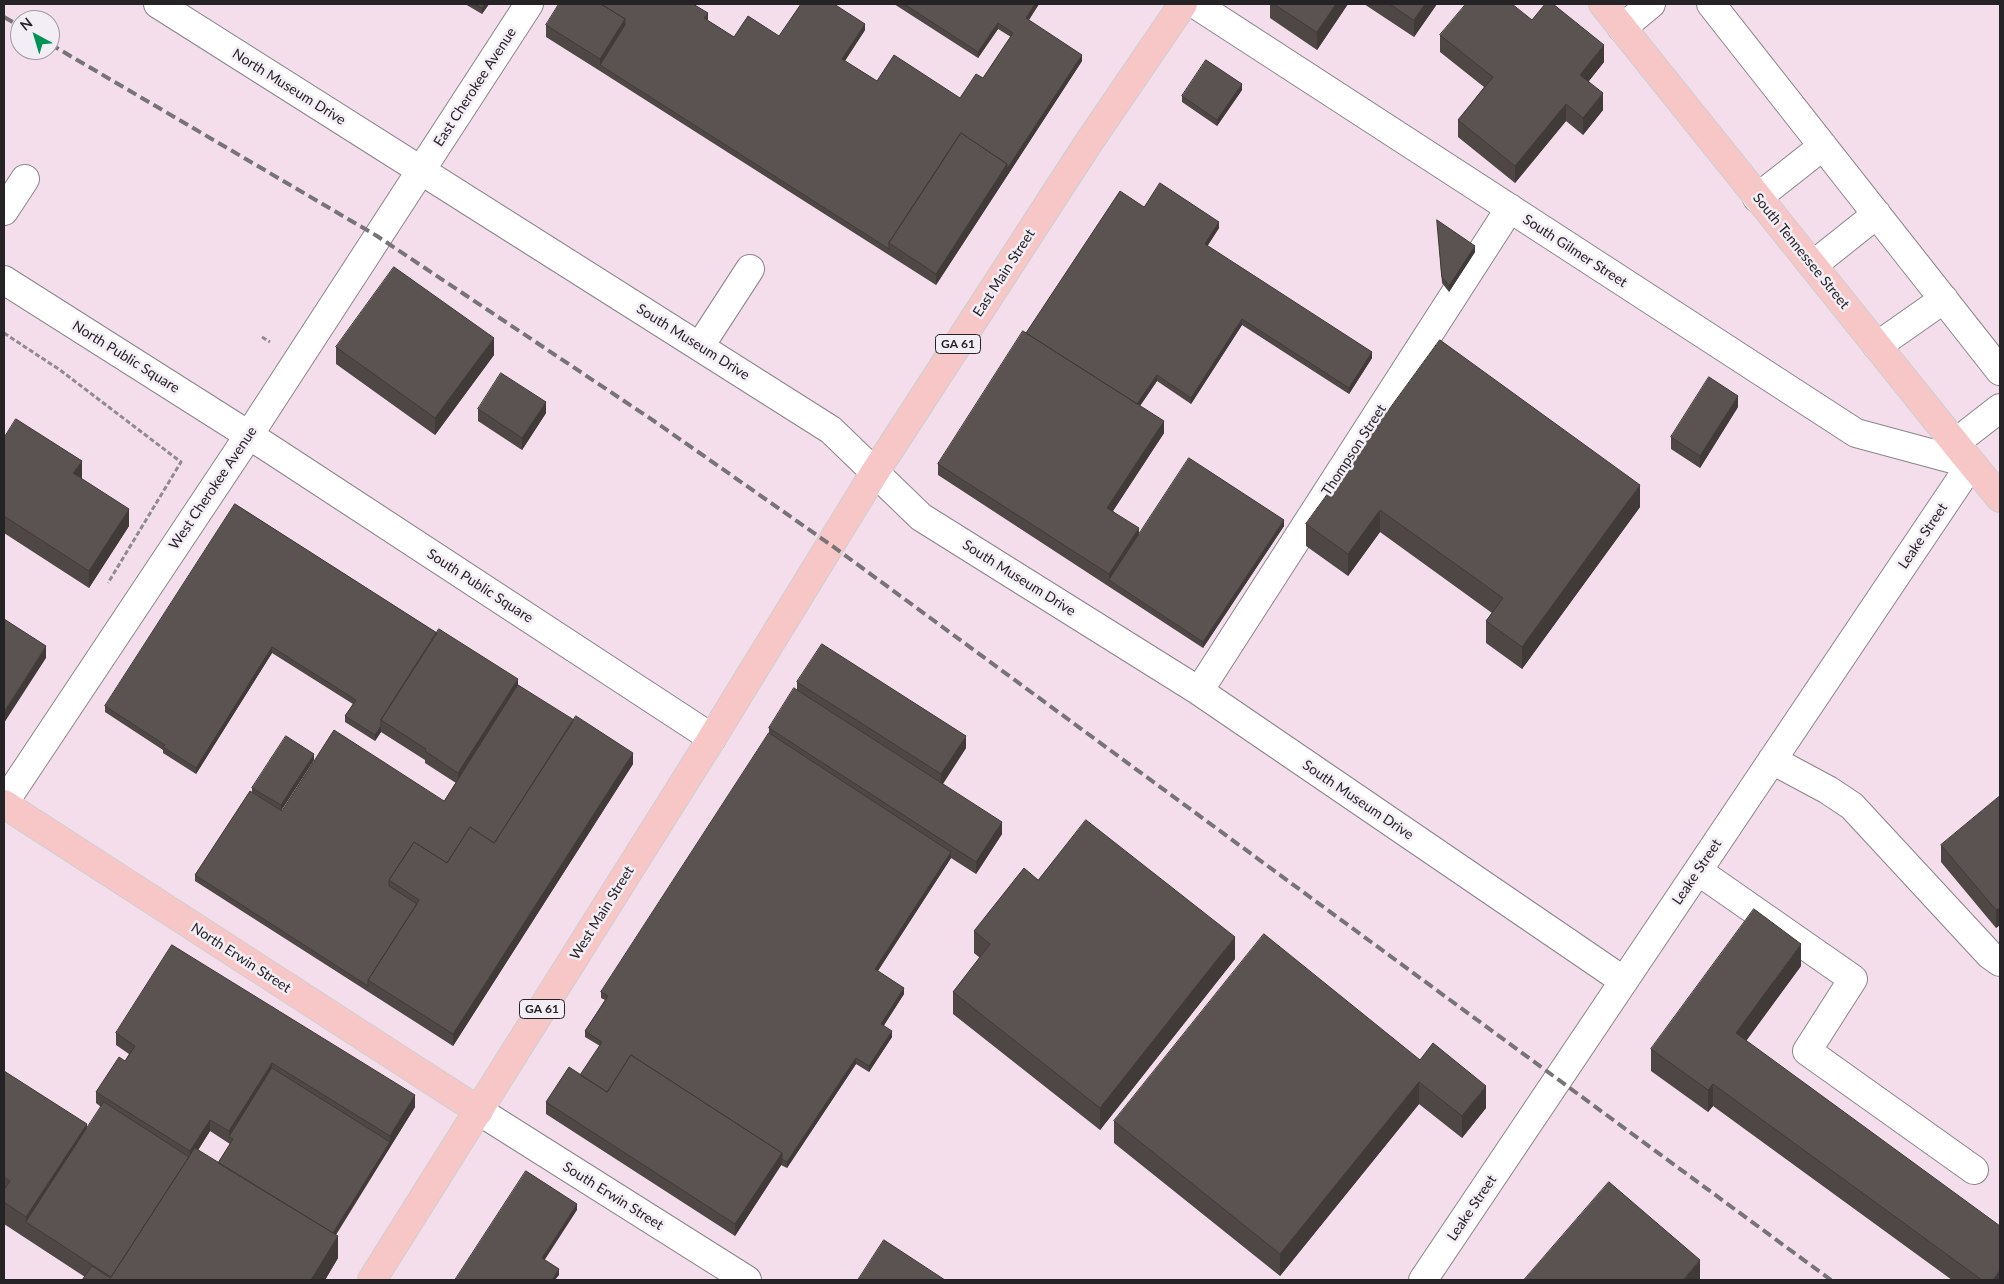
<!DOCTYPE html>
<style>
body{margin:0}
#map{position:relative;width:2004px;height:1284px;overflow:hidden;background:#f3edf5;font-family:Lato,sans-serif}
canvas{display:block}
.frame{position:absolute;inset:0;border:5px solid #252325;pointer-events:none}
.north{position:absolute;left:10px;top:10px;width:50px;height:50px;box-sizing:border-box;background:#f3edf5;border:1px solid #a19ca2;border-radius:50%;rotate:321deg;font-size:14px;font-weight:700;line-height:20px;text-align:center;color:#252325}
.north::after{content:'';display:block;margin:auto;width:18px;height:22px;background:#009454;clip-path:polygon(50% 0,100% 100%,50% 72%,0 100%)}
</style>
<div id="map">
<canvas width="2004" height="1284"></canvas>
<div class="frame"></div>
<div class="north">N</div>
</div>
<script>
const c = document.querySelector('canvas').getContext('2d');
c.lineJoin = 'round';
function fillPath(path, color) { c.fillStyle = color; c.fill(path, 'evenodd'); }
function stroke(path, color, width, dash) { c.strokeStyle = color; c.lineWidth = width; c.lineCap = dash ? 'butt' : 'round'; c.setLineDash(dash || []); c.stroke(path); }
function drawText(font, color, halo, rows, align = 'center') {
  c.font = font + ' Lato,sans-serif'; c.lineWidth = 5; c.setLineDash([]); c.textBaseline = 'middle'; c.strokeStyle = halo; c.fillStyle = color; for (const [text, x, y, turn = 0] of rows) {
    c.save(); c.translate(x, y); c.rotate((+turn || 0) * Math.PI / 180); c.textAlign = isNaN(turn) ? turn : align; if (halo) c.strokeText(text, 0, 0); c.fillText(text, 0, 0); c.restore();
  }
}
const commercial = new Path2D(`
 M4,4H2000V1280H4ZM20,20H50V50H20Z`);
const path = new Path2D(`
 M4,333L60,370L181,462L108,583
 M262,337L270,342`);
const minor = new Path2D(`
 M158,4L831,430L921,517L1199,691L1624,981
 M1195,4L1856,433L1971,464L1423,1280
 M1711,4L2000,371
 M1622,28L1651,4
 M1757,198L1823,146
 M4,211L25,179
 M1813,265L1877,214
 M4,280L269,448L712,738
 M700,346L750,269
 M1877,346L1944,299
 M1955,443L2000,408
 M1199,691L1510,208
 M1772,760L1828,790L1852,806L1990,955L2000,962
 M4,803L249,435L529,4
 M1698,871L1853,979L1807,1051L1974,1170
 M479,1111L747,1280`);
const major = new Path2D(`
 M1603,4L1955,443L2000,498
 M4,804L479,1111
 M372,1280L712,738L875,472L1087,145L1183,4`);
const rail = new Path2D(`
 M4,17L20,26
 M50,44L377,236L654,421L831,545L1831,1280`);
const wall = new Path2D(`
 M465,4H489L482,14Z
 M894,4H1039L1029,20L1082,61L936,285L600,71L546,37V25L708,19L707,20L734,37L779,36L865,30L845,61L877,81L960,98L983,78L1011,37L998,29L978,58Z
 M1270,4H1348L1317,50L1270,18Z
 M1364,4H1437L1414,37Z
 M1532,20L1604,62L1589,81L1603,110L1583,135L1566,121L1515,183L1458,137V120L1484,87L1440,52V35Z
 M1242,90L1217,126L1182,102V96Z
 M1144,207L1219,228L1207,246L1372,358L1349,394L1242,325L1191,404L1157,381L1140,406L1164,433L1113,511L1139,535L1284,526L1203,648L938,475V464L1026,333Z
 M1437,220L1475,252L1449,292L1442,283Z
 M1440,340L1640,507L1522,669L1486,643V621L1492,613L1380,532L1348,576L1306,546V524Z
 M336,347L494,355L435,435L336,364Z
 M1738,407L1700,468L1671,449V437Z
 M478,409L546,413L522,450L478,421Z
 M4,438L82,478L81,479L129,526L89,588L4,533Z
 M235,504L518,685L633,764L453,1046L195,881V875L252,792V788L314,760L281,811H282L444,801L456,783L425,763V760L381,732L375,741L345,722V716L353,704L272,653L196,774L163,753V750L105,712V706Z
 M797,682L966,748L943,784L1002,834L976,874L951,858L878,971L904,994L884,1025L892,1037L869,1072L856,1064L787,1168L781,1165L735,1236L546,1114V1102L580,1075L600,1046L585,1037V1031L605,1000L601,998V992L769,733V728L797,690Z
 M2000,796V926V925L1996,928L1941,862V845Z
 M1038,880L1235,959L1100,1130L953,1014V992L980,958L974,953V931Z
 M172,945L415,1107L336,1235L338,1258L325,1280L85,1277L4,1224V1071L87,1129L101,1107L96,1103V1092L125,1061L129,1054L116,1045V1033ZM210,1131L230,1144L218,1163L198,1150Z
 M1801,966L1746,1040L2000,1280H1952L1713,1106L1708,1112L1651,1071V1049Z
 M1420,1060L1486,1108L1462,1138L1419,1104L1280,1276L1114,1143V1121Z`);
const shadedWall = new Path2D(`
 M485,4H489L482,14V8Z
 M1035,4H1039L1026,24V18Z
 M1336,4H1348L1317,50V32Z
 M1425,4H1437L1414,37V20Z
 M708,13V19L704,24V18Z
 M625,19V31L600,65V59Z
 M998,23V29L978,58V52Z
 M865,24V30L842,65V59Z
 M1604,45V62L1580,92V75Z
 M1082,55V61L936,285V274L1007,164Z
 M1242,84V90L1217,126V120Z
 M1603,93V110L1583,135V118Z
 M1566,104V121L1515,183V166Z
 M1219,222V228L1205,250V244Z
 M1475,246V252L1449,292V286Z
 M1242,319V325L1191,404V398Z
 M494,338V355L435,435V418Z
 M1372,352V358L1349,394V388Z
 M1157,375V381L1135,413V407Z
 M1738,396V407L1700,468V456Z
 M546,402V413L522,450V438Z
 M1164,421V433L1107,520V508Z
 M82,461V478L73,490V473Z
 M1640,485V507L1522,669V647Z
 M129,509V526L89,588V571Z
 M1380,510V532L1348,576V554Z
 M1284,520V526L1203,648V642Z
 M1139,528V540L1109,580V574Z
 M46,646V658L4,723V712Z
 M272,647V653L196,774V768Z
 M518,679V691L458,784V773Z
 M381,726V732L375,741V735Z
 M966,736V748L941,786V774Z
 M633,753V764L453,1046V1034Z
 M314,754V760L281,811V805Z
 M1002,822V834L976,874V862Z
 M951,852V858L875,975V969Z
 M2000,908V925L1996,928V910Z
 M1235,937V959L1100,1130V1108Z
 M1801,944V966L1736,1055V1033Z
 M904,988V994L881,1030V1024Z
 M892,1031V1037L869,1072V1066Z
 M856,1058V1064L787,1168V1162Z
 M272,1063V1074L229,1137V1131Z
 M1419,1082V1104L1280,1276V1254Z
 M1713,1084V1106L1708,1112V1090Z
 M1486,1086V1108L1462,1138V1116Z
 M415,1095V1107L327,1248V1242L390,1142V1136Z
 M210,1120V1131L190,1163V1151Z
 M87,1124V1146L26,1222V1217Z
 M782,1153V1164L735,1236V1224Z
 M577,1204V1210L542,1264V1258Z
 M338,1236V1258L325,1280H311Z
 M1700,1260V1280H1683Z
 M559,1269V1275L555,1280H552Z
 M2000,1270V1280H1993Z`);
const building = new Path2D(`
 M475,4H485L482,8Z
 M559,4H601L625,19L600,59L546,25Z
 M601,4H693L708,13L704,18L734,37L748,16L779,36L801,4H834L865,24L842,59L877,81L894,55L960,98L976,74L983,78L1013,33L998,23L978,52L904,4H1035L1026,18L1082,55L1007,169V164L961,133L889,243V249L600,65L625,25V19Z
 M1274,4H1336L1317,32Z
 M1390,4H1425L1414,20Z
 M1466,4H1512L1532,20L1545,4H1553L1604,45L1580,75L1603,93L1583,118L1566,104L1515,166L1458,120L1493,77L1440,35Z
 M1206,60L1242,84L1217,120L1182,96Z
 M961,133L1007,164L936,274L889,243Z
 M1160,183L1219,222L1205,244L1372,352L1349,388L1242,319L1191,398L1157,375L1137,404L1026,333L1120,191L1144,207Z
 M1437,220L1475,246L1449,286L1442,277Z
 M394,267L494,338L435,418L336,347Z
 M1023,331L1164,421L1107,508L1139,528L1109,574L938,464Z
 M1440,340L1640,485L1522,647L1486,621L1503,598L1380,510L1348,554L1306,524Z
 M501,373L546,402L522,438L478,409Z
 M1709,377L1738,396L1700,456L1671,437Z
 M16,419L82,461L73,473L129,509L89,571L4,516V438Z
 M1189,458L1284,520L1203,642L1109,580Z
 M235,504L437,633L381,720V726L375,735L345,716L356,700L272,647L196,768L163,747L165,745L105,706Z
 M4,619L46,646L4,712Z
 M439,629L518,679L458,773L425,751L426,749L381,720Z
 M822,644L966,736L941,774L797,682Z
 M518,685L574,720L494,843L470,827L447,863L414,842L389,880V886L417,904L368,980V986L195,875L250,791L282,811L334,730L444,801Z
 M794,688L1002,822L976,862L769,728Z
 M576,716L633,753L453,1034L368,980L419,900L389,880L414,842L447,863L470,827L494,843Z
 M769,733L951,852L875,969L904,988L881,1024L892,1031L869,1066L856,1058L787,1162L782,1159V1153L631,1055L607,1092L580,1075L602,1042L585,1031L608,996L601,992Z
 M286,736L314,754L281,805L252,788Z
 M2000,796V909V908L1996,910L1941,845Z
 M1086,820L1235,937L1100,1108L953,992L990,944L974,931L1024,868L1038,880Z
 M1754,909L1801,944L1736,1033L2000,1226V1270L1993,1280H1982L1713,1084L1708,1090L1651,1049Z
 M1264,934L1420,1060L1433,1043L1486,1086L1462,1116L1419,1082L1280,1254L1114,1121Z
 M172,945L415,1095L390,1136L272,1063L229,1131L210,1120L190,1151L96,1092L119,1057L125,1061L135,1046L116,1033Z
 M631,1055L782,1153L735,1224L546,1102L569,1067L607,1092Z
 M272,1068L390,1142L333,1233L218,1163L233,1139L229,1137Z
 M4,1071L87,1124L26,1217L4,1202V1190L10,1181L4,1177Z
 M104,1102L189,1157L111,1277L26,1222Z
 M195,1148L338,1236L311,1280H82L92,1266L110,1278Z
 M526,1171L577,1204L542,1258L559,1269L552,1280H455Z
 M1609,1182L1700,1260L1683,1280H1524Z
 M884,1240L945,1280H858Z`);
const shields = [
 [958,344,45],
 [542,1009,45]
];
const shieldNames = [
 ["GA 61",958,344],
 ["GA 61",542,1009]
];
const streetNames = [
 ["North Museum Drive",289,87,32],
 ["East Cherokee Avenue",475,87,-57],
 ["South Gilmer Street",1575,251,33],
 ["South Tennessee Street",1801,251,51],
 ["East Main Street",1004,273,-57],
 ["South Museum Drive",693,342,32],
 ["North Public Square",126,357,32],
 ["Thompson Street",1354,450,-57],
 ["West Cherokee Avenue",213,488,-56],
 ["Leake Street",1923,536,-56],
 ["South Museum Drive",1019,578,32],
 ["South Public Square",480,586,33],
 ["South Museum Drive",1358,800,34],
 ["Leake Street",1697,872,-56],
 ["West Main Street",602,913,-58],
 ["North Erwin Street",241,958,33],
 ["South Erwin Street",613,1196,32],
 ["Leake Street",1472,1208,-56]
];
fillPath(commercial, '#f5deeb');
stroke(minor, '#8a858b', 30);
stroke(major, '#cfcfcf', 30);
stroke(path, '#8f8b90', 3, [5, 2.5]);
stroke(minor, '#fff', 28);
stroke(major, '#f6c7c6', 28);
stroke(rail, '#777478', 4, [10, 5]);
fillPath(wall, '#4e4746');
fillPath(shadedWall, '#403a39');
fillPath(building, '#5b5351');
stroke(building, '#403a39', 1);
for (const [x, y, w] of shields) { const box = new Path2D(); box.roundRect(x - w / 2, y - 9.5, w, 19, 4); c.fillStyle = '#f3edf5'; c.fill(box); stroke(box, '#252325', 1); }
drawText('bold 12px', '#252325', null, shieldNames);
drawText('14px', '#252325', '#f3edf5', streetNames);
</script>
